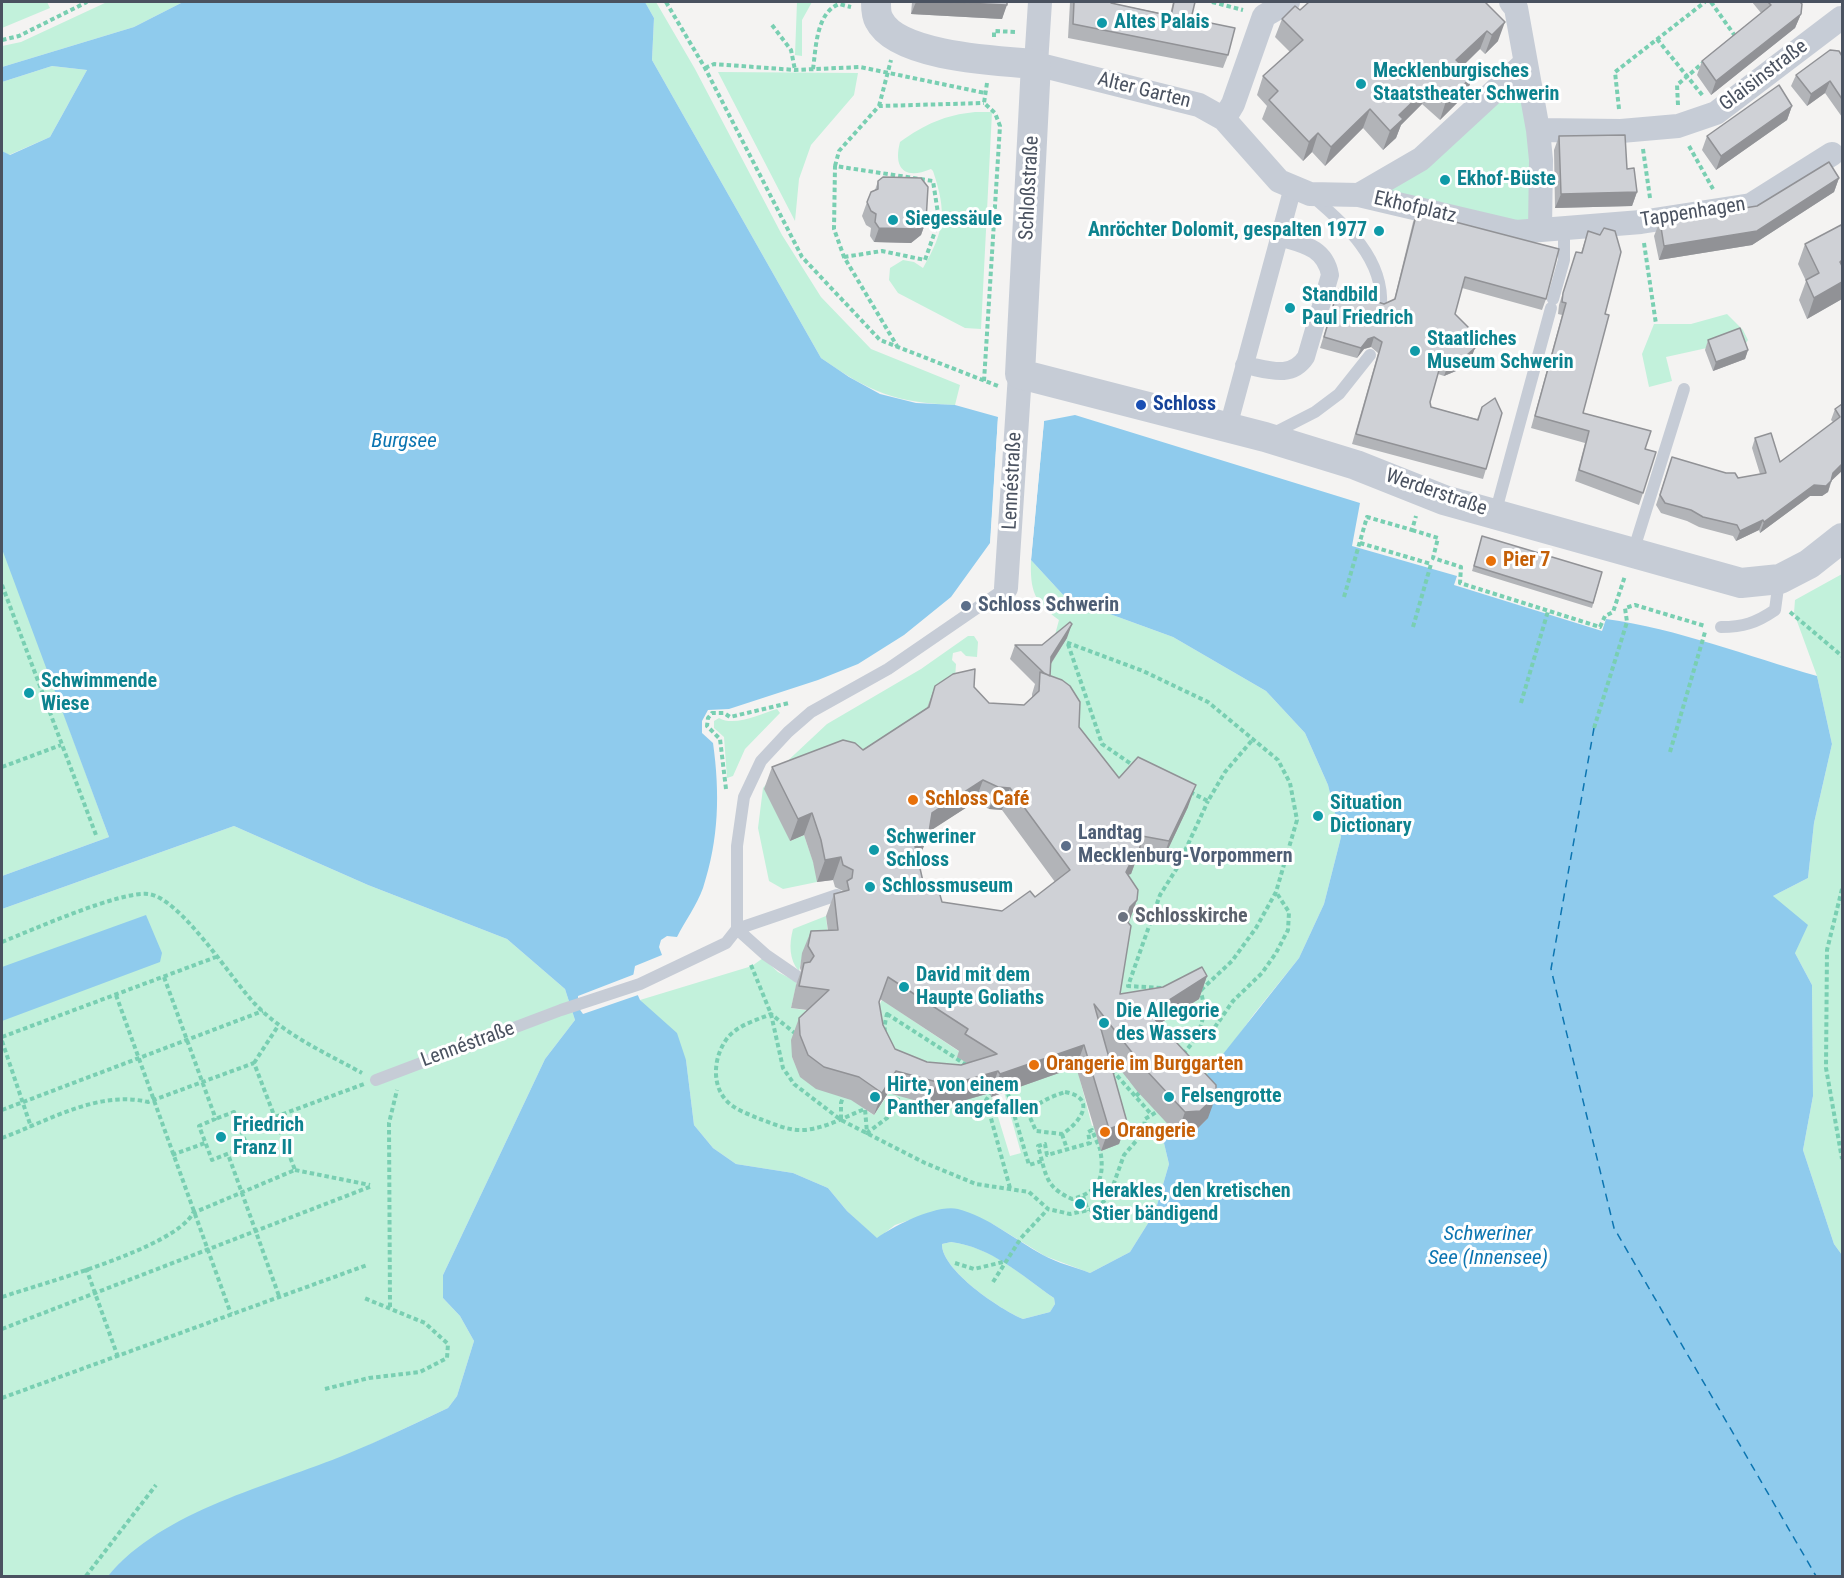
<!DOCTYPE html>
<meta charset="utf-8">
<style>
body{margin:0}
#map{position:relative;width:1844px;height:1578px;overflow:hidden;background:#f4f3f2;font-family:"Roboto Condensed",sans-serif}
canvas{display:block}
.frame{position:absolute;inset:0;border:3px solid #4a5260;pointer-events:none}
</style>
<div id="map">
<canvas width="1844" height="1578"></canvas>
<div class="frame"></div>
</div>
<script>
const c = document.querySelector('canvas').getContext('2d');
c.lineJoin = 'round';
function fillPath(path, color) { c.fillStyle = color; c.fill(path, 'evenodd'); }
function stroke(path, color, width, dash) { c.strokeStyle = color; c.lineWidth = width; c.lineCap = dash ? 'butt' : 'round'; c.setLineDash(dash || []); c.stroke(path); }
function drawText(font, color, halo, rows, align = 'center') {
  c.font = font + ' "Roboto Condensed",sans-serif'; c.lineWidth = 6; c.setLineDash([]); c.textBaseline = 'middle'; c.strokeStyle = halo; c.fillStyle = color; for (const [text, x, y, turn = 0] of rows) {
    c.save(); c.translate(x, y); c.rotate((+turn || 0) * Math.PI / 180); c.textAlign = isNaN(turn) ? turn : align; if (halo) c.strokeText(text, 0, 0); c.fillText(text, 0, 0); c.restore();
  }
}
const green = new Path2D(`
 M2,2H47L50,8L2,28Z
 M107,2H183L134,27L2,67V46L21,42Z
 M645,2H656L695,69L782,235L821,297L871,349L960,385L955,405C896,403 869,392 821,358L652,60L654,18Z
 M797,2H812L802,20V56L795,55Z
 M1525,63L1539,229L1359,195Z
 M52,66L87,70L50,137L9,155L2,151V82Z
 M718,72L858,73L854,95L811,145L799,179L795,221Z
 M975,112H992L981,329L965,328L898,293L889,280L890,268L903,260L914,262L923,268C945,230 947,213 933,171L931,169C905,180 893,169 900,142C925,124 945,115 975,112Z
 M1727,314L1743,330L1748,340L1741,351L1716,346L1666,357L1672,381L1649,387L1642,354L1654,324H1691Z
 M3,548L109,837L2,876V549Z
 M1031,560L1066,598L1173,637L1266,691L1305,733L1328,785L1341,837L1324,904L1299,958L1254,1014L1163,1139L1169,1164L1155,1212L1130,1252L1090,1273L1045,1256L991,1223L930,1213L895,1225L877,1239L847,1211L828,1188L793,1173L736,1164L713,1148L694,1125L686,1060L640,1000L752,966L763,958L778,972L797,982L791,1008L817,1012L792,1057C807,1093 819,1086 850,1099C859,1103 866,1111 874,1115L889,1093L875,1013L882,1000L960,1052L957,1057L975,1064L991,1094L1010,1156L1021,1153L1004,1092L1080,1064L1079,1076L1092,1126L1112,1120L1097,1057L1113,1053L1127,1070V1079L1130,1082L1148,1030L1165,1021L1198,997L1113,1011L1130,913L1111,801L1045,699L1049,657L1059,620C1034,602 1030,591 1031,560Z
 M1842,574V1255L1834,1244L1803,1150L1813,1096L1812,985L1795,953L1773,896L1808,878L1814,823L1832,744L1817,676L1794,613L1795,600Z
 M968,636H974L978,642L977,657L966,656L961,651L953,653L952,660L956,664L954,694L927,709L790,841L804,835L817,873V882L783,889L769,881L758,828L763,788L780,768L827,724L921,669Z
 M777,709L780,713L745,749L733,776L727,778L724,737L714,728V721L719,718C735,727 760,714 777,709Z
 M234,826L368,885L507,939L565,989L575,1020L545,1059L443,1275V1298L460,1316L474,1341L457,1396L448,1408L121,1562L108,1576H2V909Z
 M826,916L830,953H803L799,971C789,960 789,944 793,929Z
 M951,1242C992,1247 1021,1275 1054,1298L1055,1304L1050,1312L1023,1319C1001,1310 941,1270 942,1244Z`);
const water = new Path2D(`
 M183,2H645L654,18L652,60L821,358L849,377L880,394L916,403L955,405L998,417L990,543L951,597L904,635L858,664L818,680L729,709L708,710L702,721V733L713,743C720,793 719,839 703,888C697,905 685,921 677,937L667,936L661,940L659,947L662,955L635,966L632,982L640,1000L677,1033L686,1060L694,1125L713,1148L736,1164L793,1173L828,1188L847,1211L877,1238C894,1226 936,1204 958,1209C989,1217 1015,1240 1043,1255C1057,1263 1075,1267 1090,1273L1130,1252L1155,1212L1169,1164L1163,1139L1167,1125L1299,958L1324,904L1341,837L1328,785L1305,733L1266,691L1173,637L1066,598L1031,560L1044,421L1075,415L1360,503L1352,546L1457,576L1454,585L1602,631L1606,619C1678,629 1747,656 1817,676L1832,744L1814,823L1808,878L1773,896L1808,925L1795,953L1812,985L1813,1096L1803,1150L1834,1244L1842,1255V1576H108C163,1510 270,1486 347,1454C381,1440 414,1424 448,1408L457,1396L474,1341L460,1316L443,1298V1275L545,1059L575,1020L565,989L507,939L368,885L234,826L2,909V876L109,837L2,549V151L10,155L50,137L87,70L52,66L2,82V67L134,27ZM951,1242C991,1247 1021,1275 1054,1298L1055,1304L1050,1312L1023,1319C1001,1310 941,1270 942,1244Z
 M146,915L162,953L160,962L2,1021V967Z`);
const pier = new Path2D(`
 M998,417H1001L993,543L990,549Z
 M1041,421H1044L1031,560H1028Z
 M635,974L641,994L583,1014L578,1007V996Z`);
const ferry = new Path2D(`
 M1594,728L1551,969L1614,1228L1816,1576`);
const path = new Path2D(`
 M666,2L705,68L802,257L880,340L998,386
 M1212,2L1243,10
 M1711,2L1735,36
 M772,25L791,50L795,70
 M994,37V31L1017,32
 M1657,39L1703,96
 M2,40L19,36L87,2
 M705,68L714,64L795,70L860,67L985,93
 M813,69C816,48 816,13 839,4L851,7
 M1678,105L1677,85L1704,62
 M879,106L891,60
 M1619,109L1615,72L1705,2
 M1689,146L1713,189
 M1643,149L1650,198
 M835,166L839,151L879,106L984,103
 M1644,243L1656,324
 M844,257L882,251L925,260L939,220L933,181L835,166L834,229L844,257L897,346
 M984,381L1000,126L995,113L984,103L987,83
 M1412,530L1438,538L1433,558L1461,567L1460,583L1600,627L1605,616L1613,612L1625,576
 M1360,543L1431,564
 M2,585L96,835
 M1344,597L1367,517L1412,530L1416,516
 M1790,612L1842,656
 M1413,627L1431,564
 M1060,640L1143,671L1208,702L1278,760L1290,783L1297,820L1276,892L1256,928L1232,961L1201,990
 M1068,644L1102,744L1134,766
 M1521,703L1548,611
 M1594,728L1627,622L1625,608L1635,605L1705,626
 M1670,752L1705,632
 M2,767L61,745
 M726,789L720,739L707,726L708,718L712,713H724L730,717L789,703
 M1190,792L1208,801L1225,772L1254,738
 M1842,889L1827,950L1826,1068L1842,1159
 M2,942C32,930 120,891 148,894C180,897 232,980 255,1004C285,1035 324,1052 362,1073
 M751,965L771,1014L783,1068L794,1084L841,1120L925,1163L976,1184L1029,1192L1048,1209L1070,1214L1098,1208L1110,1194L1124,1155L1143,1133L1145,1119L1158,1111
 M164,977L214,1114L215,1119L199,1126L212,1160L247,1146L234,1112L215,1119
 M1161,988L1128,986L1160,895L1177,868L1208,801
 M116,995L231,1314
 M887,1014L965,1064C924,1098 873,1064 887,1014Z
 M796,1034L771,1014C757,1020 741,1024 730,1035C715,1051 710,1081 725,1099C733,1109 748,1114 760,1119C774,1124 789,1131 804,1130C827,1128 844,1117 865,1109L867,1133L891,1115L900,1093
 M2,1037L216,957
 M1196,1040L1215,1027L1233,1001L1262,973L1276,953L1288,930L1289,912L1276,892
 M2,1041L31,1127
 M1183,1054C1200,1036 1209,1014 1200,990
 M254,1063L278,1026
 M1112,1070L1151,1114
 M1006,1087L1029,1165L1042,1161C1047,1182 1052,1190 1072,1199C1100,1192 1105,1176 1100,1149L1103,1147
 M992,1091L986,1100L1010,1188
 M1065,1092C1098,1098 1080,1123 1062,1134L1036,1131L1029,1115C1036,1102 1051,1097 1065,1092Z
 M1136,1096L1142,1090
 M2,1110L263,1011
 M841,1119V1103L844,1094
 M240,1130L364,1084
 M1062,1134L1067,1149
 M2,1138C48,1121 98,1090 148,1102L254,1063L295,1170L193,1213C175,1248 43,1283 2,1297
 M172,1155L205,1143
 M229,1157L279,1296
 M1042,1161L1038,1146L1045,1144L1047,1155L1090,1143L1088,1132L1092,1130L1100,1149
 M295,1170L370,1185
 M1083,1196L1088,1211
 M955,1263L974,1269L1003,1262
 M86,1268L118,1357
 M993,1282L1021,1238L1048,1209
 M390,1307L389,1123L397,1090
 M2,1329L372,1186
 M325,1389L369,1378L420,1372L447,1358L448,1344L425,1323L364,1298
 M2,1398L367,1265
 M86,1576L156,1485`);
const service = new Path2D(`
 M1313,197C1346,225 1384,259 1381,306
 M1553,299L1564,260V228
 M1272,434L1315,412L1339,394L1370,355
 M1495,514L1551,308
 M1633,552L1684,389
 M1721,627C1743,627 1756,623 1775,610L1779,580
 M798,977L766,955L737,929L837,895
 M376,1080L561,1010L640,984L726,943L737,929V846L744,797L761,761L788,732L811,712L888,669L1006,588`);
const pedestrian = new Path2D(`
 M1244,365C1267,369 1291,380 1306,357L1330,275C1325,247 1302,244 1279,237
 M1228,427L1293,187`);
const minor = new Path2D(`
 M1040,2L1036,64L1199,105L1224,119L1279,181L1310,194L1359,195L1516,232L1641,222L1751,205L1832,154
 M1511,2L1516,8L1538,130L1541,160L1540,230
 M1224,119L1233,104L1264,16L1288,2
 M1538,130L1621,131L1678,126L1716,113L1841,18
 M1359,195L1421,159L1525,63
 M1006,588L1020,374`);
const tertiary = new Path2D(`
 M876,2C876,7 876,15 879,20C897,57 999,61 1036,64L1020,374L1265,437L1356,465L1444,500L1741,583L1780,579L1809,564L1842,538`);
const wall = new Path2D(`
 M912,2H1007L1002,19L911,14Z
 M1070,2H1111V3L1170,15L1173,2H1195L1191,19L1228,55L1223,68L1068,38Z
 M1485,2L1498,41L1485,54L1480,49L1463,66L1473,76L1466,94L1440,120L1422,104L1401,125L1396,138L1383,150L1363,128L1325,166L1312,152L1303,161L1262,119L1267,106L1257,95L1263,76L1290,52L1275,37L1282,19L1300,10Z
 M1752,2H1800L1801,14L1795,28L1711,95L1697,75L1702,61L1761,13Z
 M1842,56V117L1825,93L1807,106L1791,86L1796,75Z
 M1792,106L1787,120L1716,170L1702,150L1707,136Z
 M1559,136L1627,169L1637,192L1632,206L1555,208L1554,150Z
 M1839,178L1834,192L1752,245L1659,260L1654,236L1660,221L1757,206Z
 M878,181L926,221L921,235L911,243L874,242L870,236L871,228L866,225L862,216L867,202L875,190Z
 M1417,212L1546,299L1542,310L1462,288L1455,314L1475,348L1471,358L1456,371L1444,376L1438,374L1430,402L1431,407L1477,419L1482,407L1486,469L1483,479L1352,444L1378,353L1371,347L1364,349L1357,358L1320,348L1338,289L1384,304L1394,300L1413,222Z
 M1842,227V299L1807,319L1799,300L1806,281L1798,264L1805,244Z
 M1588,231L1605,314L1583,413L1645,449L1643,493L1639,505L1575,481L1585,443L1531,428L1562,315L1558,314L1559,305L1576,252L1581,253Z
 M1708,340L1748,350L1745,359L1713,371L1705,350Z
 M1842,404L1834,478L1832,480L1828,492L1822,496H1810L1760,533L1759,530L1736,541L1733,536L1699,527L1687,521L1661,513L1656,505L1672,457L1738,478L1760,474L1752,448L1755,438L1780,462L1833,422L1831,420L1835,409Z
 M1481,540L1602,572L1592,608L1472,571Z
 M1067,638L1051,664L1050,676L1079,727L1119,778L1188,807L1161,864L1137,858L1131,874L1128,875L1137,900L1128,923L1120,994L1163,987L1207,976L1199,999L1159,1024L1208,1118L1192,1134H1177L1137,1091L1108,1054L1127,1122L1119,1144L1101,1151L1076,1067L991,1097L990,1093L948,1105L928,1104L888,1093L874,1115L851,1100L816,1089L800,1077L792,1057L791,1040L799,1018L807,1010L791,1008L796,985L801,971L800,968L802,953L811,931H828L826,916L834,894L843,891L835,887L833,880L817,882L813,862L804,835L790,841L764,789L772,767L863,750L927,708L935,686L974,687L989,703L1024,705L1032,698V694L1035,684L1010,659L1015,645H1042ZM975,802L989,809L1002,810L1055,882L1035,897L1002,911L942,902L924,886L918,858L921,854L929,831ZM880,999L959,1051L957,1057L967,1063L961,1065L927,1062L895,1049L883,1025L879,1003Z`);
const shadedWall = new Path2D(`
 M916,2H943L1007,5L1002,19L911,14Z
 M1801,14L1795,28L1711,95L1716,81Z
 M1505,22L1498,41L1485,54L1492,35Z
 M1487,31L1480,49L1450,78L1456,60Z
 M1473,76L1466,94L1440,120L1446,101Z
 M1830,81L1825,93L1807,106L1811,94Z
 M1429,86L1422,104L1401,125L1396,138L1383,150L1390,131L1399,115Z
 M1792,106L1787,120L1716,170L1721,156Z
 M1370,109L1363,128L1325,166L1331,147Z
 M1318,133L1312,152L1303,161L1309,142Z
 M1839,178L1834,192L1752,245L1659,260L1664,246Z
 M1637,192L1632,206L1555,208L1561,194Z
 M926,221L921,235L911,243L874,242L879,228Z
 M1842,282V299L1807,319L1814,298Z
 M1374,337L1371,347L1364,349L1357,358L1361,348L1368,339Z
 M1475,348L1471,358L1456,371L1444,376L1448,365Z
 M1748,350L1745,359L1713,371L1716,362Z
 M1842,464V471L1829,483L1833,473Z
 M1831,481L1828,492L1822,496H1810L1760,533L1764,522L1814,485Z
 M1763,520L1759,530L1736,541L1740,531Z
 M1072,624L1067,638L1046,671L1051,657Z
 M983,780L975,802L924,835L932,813Z
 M1196,785L1188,807L1161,864L1169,841Z
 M998,787L1010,788L1002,810L989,809Z
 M812,813L804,835L790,841L798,819Z
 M929,832L921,854L907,868L915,846Z
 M1139,852L1131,874L1127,875L1126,872L1135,853Z
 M841,857L833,880L817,882L825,860Z
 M1137,900L1129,922L1121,929L1130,907Z
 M1207,976L1199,999L1141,1035L1149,1013Z
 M1084,1045L1076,1067L991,1097L1000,1074Z
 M896,1071L888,1093L874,1115L882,1093Z
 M998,1071L990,1093L948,1105L928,1104L937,1082Z
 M1216,1096L1208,1118L1192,1134H1177L1185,1112Z
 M1127,1122L1119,1144L1101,1151L1109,1129Z`);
const building = new Path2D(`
 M943,2H1007V5Z
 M1074,2H1111V3L1171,16L1174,2H1195L1191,19L1235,28L1228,55L1073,24Z
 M1309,2H1485L1505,22L1492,35L1487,31L1456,60L1473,76L1446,101L1429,86L1399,115L1403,119L1390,131L1370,109L1331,147L1318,133L1309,142L1269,100L1278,91L1263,76L1303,40L1282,19L1295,6L1300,10Z
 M1768,2H1800L1802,4L1801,14L1716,81L1702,61L1771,5Z
 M1830,50L1839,51L1842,56V99L1830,81L1811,94L1796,75Z
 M1779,85L1792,106L1721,156L1707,136Z
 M1625,135L1627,169L1634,168L1637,192L1561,194L1559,136Z
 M1829,162L1839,178L1757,231L1664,246L1660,221L1757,206Z
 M883,177L921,178L928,187L926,221L917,229L879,228L875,222L876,214L871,211L867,202L871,192L878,189V181Z
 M1417,212L1559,249L1546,299L1465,277L1455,314L1470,329L1475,348L1460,361L1448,365L1441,363L1430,402L1431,407L1478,420L1482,407L1495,398L1502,413L1486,469L1356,434L1382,342L1374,337L1368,339L1361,348L1324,337L1338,289L1384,304L1395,299Z
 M1841,225L1842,227V260L1840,262L1842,266V282L1814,298L1806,280L1819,273L1805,244Z
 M1604,228L1615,231L1621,252L1605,314L1609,315L1583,413L1651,431L1645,449L1656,452L1643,493L1579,470L1589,431L1535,416L1566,303L1562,302L1563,293L1576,252L1582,253L1588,231L1600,235Z
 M1740,328L1748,350L1716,362L1708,340Z
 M1842,404V464L1833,473L1831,481L1826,486L1814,485L1764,522L1763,520L1740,531L1737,525L1703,517L1691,510L1665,503L1660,495L1672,457L1726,473H1735L1738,478L1766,473L1755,438L1771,433L1780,462L1840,417L1835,409Z
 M1482,536L1602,572L1593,603L1474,566Z
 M1070,622L1072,624L1051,657L1050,676L1044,673L1015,645H1042Z
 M975,669L974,687L989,703L1024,705L1039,691L1040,672L1062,680L1070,686L1080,702L1079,727L1119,778L1138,757L1196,785L1169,841L1142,836L1139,852L1135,853L1126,872L1138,890L1137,900L1130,907L1126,920L1131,926L1120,994L1163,987L1202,967L1207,976L1149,1013L1216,1085V1096L1200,1111L1185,1112L1145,1069L1094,1004L1127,1122L1109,1129L1084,1045L1000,1074L998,1071L956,1083L937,1082L896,1071L882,1093L859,1077L824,1067L808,1055L800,1035L799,1018L829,990L799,986L804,963L810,962L814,956L808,946L811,931L838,930L834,894L849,890L847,881L852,878L853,870L843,865L841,857L825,860L821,840L812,813L798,819L772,767L843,740L855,743L863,750L929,707L935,686L953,674ZM983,780L998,787L1010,788L1070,870L1035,897L1030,891L1002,911L942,902L940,895L931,887L924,886L915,846L929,832L932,813ZM888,977L968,1029L965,1034L997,1054L961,1065L927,1062L895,1049L883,1025L879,1002Z`);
const markers = [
 [1102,23,6,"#0f9aa8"],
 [1361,84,6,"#0f9aa8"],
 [1445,180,6,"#0f9aa8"],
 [893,220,6,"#0f9aa8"],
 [1379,231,6,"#0f9aa8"],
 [1290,308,6,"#0f9aa8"],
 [1415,351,6,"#0f9aa8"],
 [1141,405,6,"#1a4fb4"],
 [1491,561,6,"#e8710a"],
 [966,606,6,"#5c6f8a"],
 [29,693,6,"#0f9aa8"],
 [913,800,6,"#e8710a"],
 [1318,816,6,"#0f9aa8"],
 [1066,846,6,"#5c6f8a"],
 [874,850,6,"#0f9aa8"],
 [870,887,6,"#0f9aa8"],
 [1123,917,6,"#6b7280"],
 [904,987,6,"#0f9aa8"],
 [1104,1023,6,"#0f9aa8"],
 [1034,1065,6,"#e8710a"],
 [875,1097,6,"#0f9aa8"],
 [1169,1097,6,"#0f9aa8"],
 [1105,1132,6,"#e8710a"],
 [221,1137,6,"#0f9aa8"],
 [1080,1204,6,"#0f9aa8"]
];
const cultureNames = [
 ["Altes Palais",1114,23],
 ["Mecklenburgisches",1373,72],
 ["Staatstheater Schwerin",1373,95],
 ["Ekhof-Büste",1457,180],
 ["Siegessäule",905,220],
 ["Anröchter Dolomit, gespalten 1977",1367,231,"right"],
 ["Standbild",1302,296],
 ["Paul Friedrich",1302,319],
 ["Staatliches",1427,340],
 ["Museum Schwerin",1427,363],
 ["Schwimmende",41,682],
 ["Wiese",41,705],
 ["Situation",1330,804],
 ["Dictionary",1330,827],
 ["Schweriner",886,838],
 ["Schloss",886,861],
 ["Schlossmuseum",882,887],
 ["David mit dem",916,976],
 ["Haupte Goliaths",916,999],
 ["Die Allegorie",1116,1012],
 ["des Wassers",1116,1035],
 ["Hirte, von einem",887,1086],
 ["Panther angefallen",887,1109],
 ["Felsengrotte",1181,1097],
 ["Friedrich",233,1126],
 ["Franz II",233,1149],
 ["Herakles, den kretischen",1092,1192],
 ["Stier bändigend",1092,1215]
];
const streetNames = [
 ["Glaisinstraße",1764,76,-37],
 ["Alter Garten",1144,91,14],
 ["Schloßstraße",1030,188,-87],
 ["Ekhofplatz",1415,208,13],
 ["Tappenhagen",1693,213,-9],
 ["Lennéstraße",1013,481,-87],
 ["Werderstraße",1436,493,19],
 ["Lennéstraße",468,1045,-20]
];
const transitNames = [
 ["Schloss",1153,405]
];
const foodNames = [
 ["Pier 7",1503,561],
 ["Schloss Café",925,800],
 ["Orangerie im Burggarten",1046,1065],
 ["Orangerie",1117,1132]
];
const serviceNames = [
 ["Schloss Schwerin",978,606],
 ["Landtag",1078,834],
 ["Mecklenburg-Vorpommern",1078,857]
];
const worshipNames = [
 ["Schlosskirche",1135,917]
];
const waterNames = [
 ["Burgsee",404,442],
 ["Schweriner",1488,1235],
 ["See (Innensee)",1488,1259]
];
fillPath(green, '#c2f1db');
fillPath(water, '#8fcbed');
fillPath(pier, '#f4f3f2');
stroke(ferry, '#0c75b1', 1.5, [8, 6]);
stroke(path, '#79cfb2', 4, [4.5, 3]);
stroke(service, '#c6ccd6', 12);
stroke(pedestrian, '#c6ccd6', 18);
stroke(minor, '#c6ccd6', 24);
stroke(tertiary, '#c6ccd6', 30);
fillPath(wall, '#b2b4b8');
fillPath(shadedWall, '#919296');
fillPath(building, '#cfd1d6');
stroke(building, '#919296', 1.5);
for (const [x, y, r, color] of markers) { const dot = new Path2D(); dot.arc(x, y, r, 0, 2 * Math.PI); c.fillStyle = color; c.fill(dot); stroke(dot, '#fff', 2); }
drawText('bold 20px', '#0d838f', '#fff', cultureNames, 'left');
drawText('20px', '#4a5260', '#fff', streetNames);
drawText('bold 20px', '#164399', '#fff', transitNames, 'left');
drawText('bold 20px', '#c56008', '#fff', foodNames, 'left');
drawText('bold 20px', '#4e5e75', '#fff', serviceNames, 'left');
drawText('bold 20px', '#5b616d', '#fff', worshipNames, 'left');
drawText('italic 21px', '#0c75b1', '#fff', waterNames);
</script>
